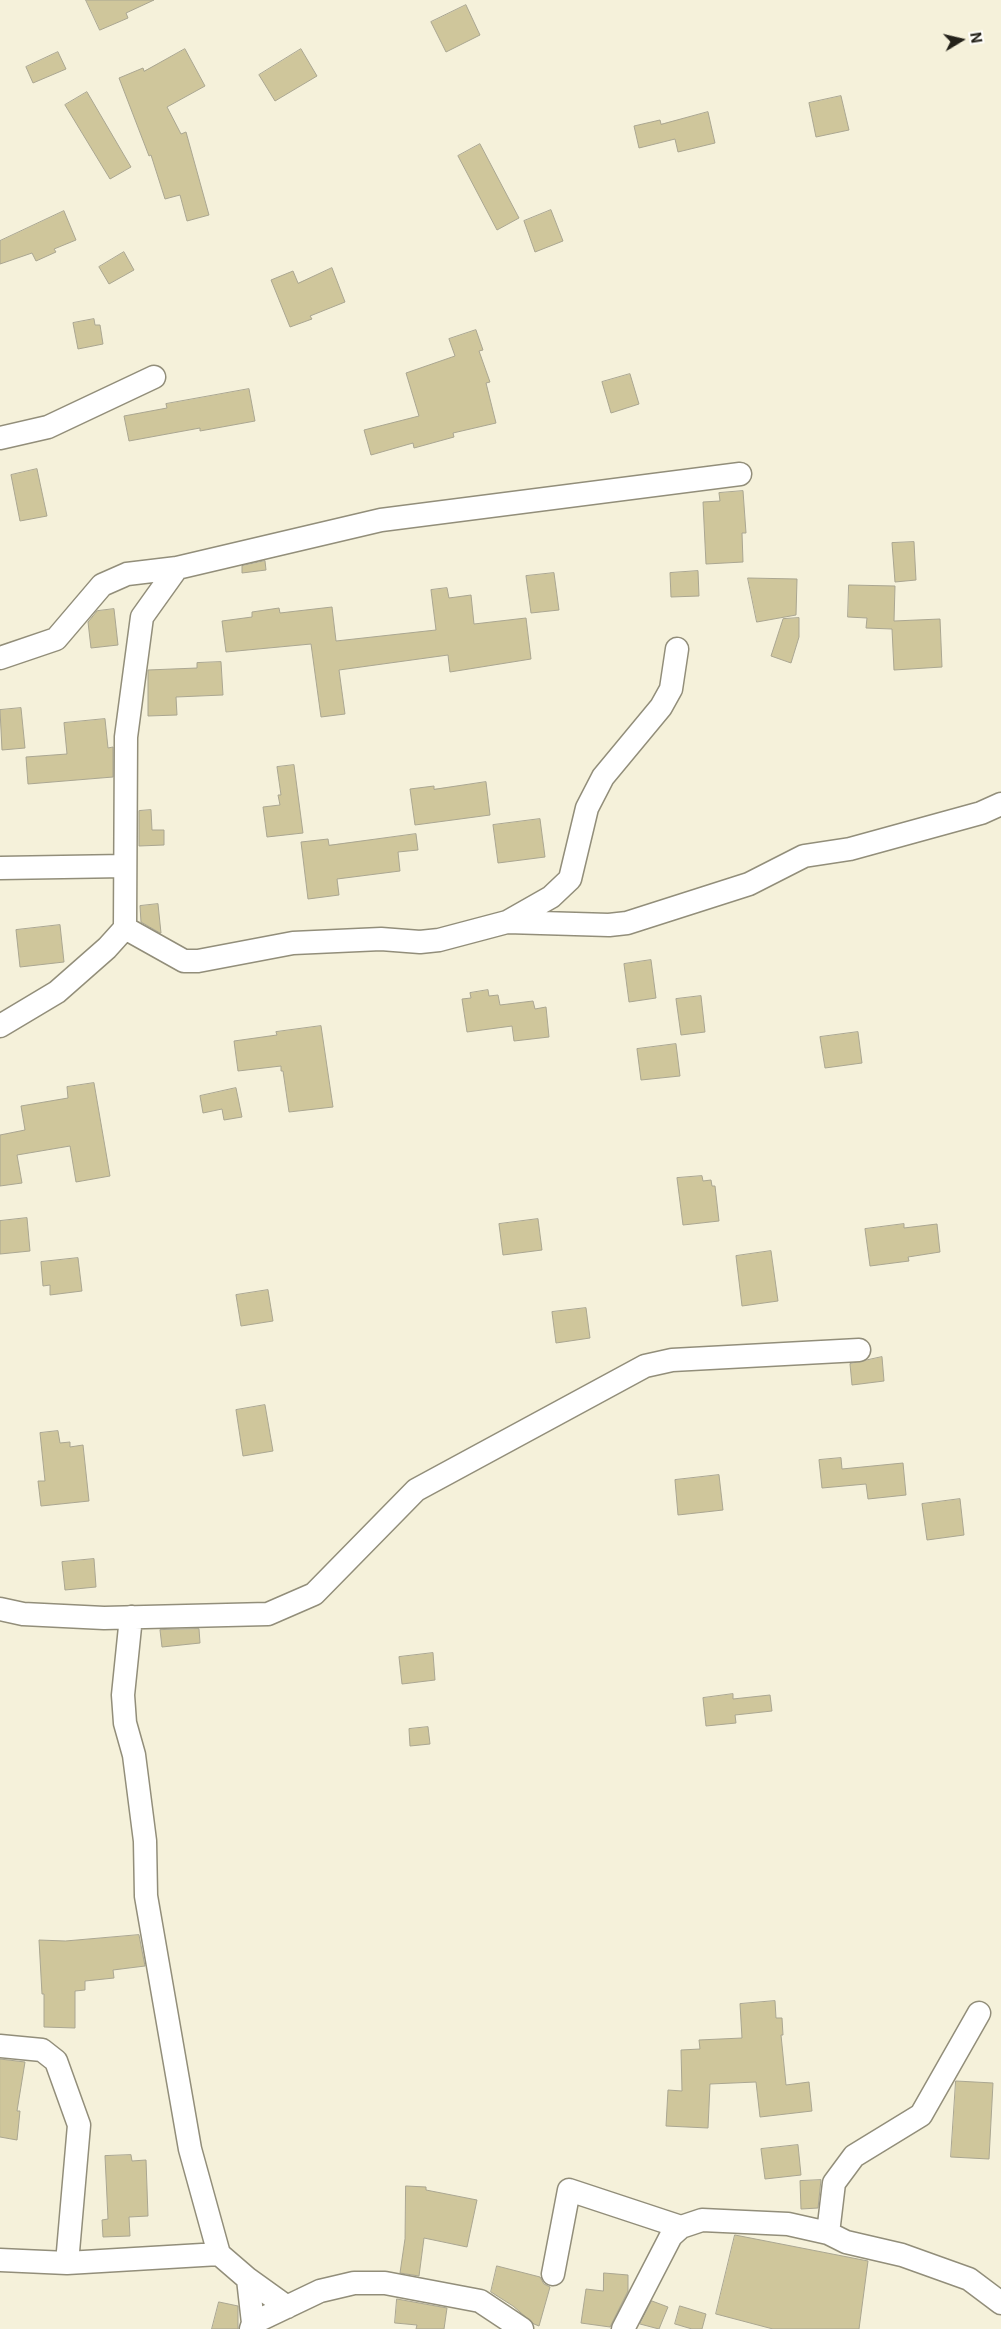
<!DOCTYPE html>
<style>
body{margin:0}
#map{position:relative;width:1001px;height:2329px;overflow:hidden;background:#f5f1da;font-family:Inter,sans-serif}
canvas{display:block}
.north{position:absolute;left:936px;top:15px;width:50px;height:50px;-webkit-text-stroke:4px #fefdf9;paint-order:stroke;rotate:81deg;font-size:14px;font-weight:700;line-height:20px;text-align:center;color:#24221a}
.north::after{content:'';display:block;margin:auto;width:18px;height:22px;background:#24221a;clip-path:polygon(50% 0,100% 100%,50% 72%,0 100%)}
</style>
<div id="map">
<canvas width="1001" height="2329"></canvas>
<div class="north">N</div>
</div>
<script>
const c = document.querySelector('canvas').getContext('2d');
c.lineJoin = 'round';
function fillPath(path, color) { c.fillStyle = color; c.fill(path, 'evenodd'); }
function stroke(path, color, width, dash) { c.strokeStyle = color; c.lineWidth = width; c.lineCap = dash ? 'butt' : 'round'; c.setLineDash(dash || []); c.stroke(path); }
const building = new Path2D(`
 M86,0H154L126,13L128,18L100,30Z
 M466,5L480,35L446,52L431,22Z
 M185,49L205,86L167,107L181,134L186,132L209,215L187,221L180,195L165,199L151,155L149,156L119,78L143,68L144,71Z
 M301,49L317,76L275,101L259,75Z
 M58,52L66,69L33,83L26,67Z
 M87,92L131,167L110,179L65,105Z
 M841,96L849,130L816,137L809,103Z
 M708,112L715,143L678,152L675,139L639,148L634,126L660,120L661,124Z
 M480,144L519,218L497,230L458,156Z
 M551,210L563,241L535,252L524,221Z
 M64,211L76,240L54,249L56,252L36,261L32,253L0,264V241Z
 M124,252L134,270L109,284L99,267Z
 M332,268L345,302L310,316L312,319L290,327L271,280L293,271L298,283Z
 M94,319L95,325H100L103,344L78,349L73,323Z
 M476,330L483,350L479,351L490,382L486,383L496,423L453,433L454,437L414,448L413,443L371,455L364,430L419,416L406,373L455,356L449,339Z
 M630,374L639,404L611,413L602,382Z
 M249,389L255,421L200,431V428L129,441L124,416L167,408L166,404Z
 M37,469L47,516L20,521L11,475Z
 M743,491L746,533H742L743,562L706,564L703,502L720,501L719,493Z
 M914,542L916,580L895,582L892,543Z
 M265,561L266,570L242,573V566Z
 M698,571L699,596L671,597L670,573Z
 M554,573L559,610L531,613L526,576Z
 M748,578L797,579L796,615L757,622Z
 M849,585L895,586L894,621L940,619L942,667L894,670L892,629L866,628L867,618L848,617Z
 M447,588L449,598L471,595L474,624L526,618L531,659L450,672L448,655L339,670L345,714L321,717L311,644L226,652L222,621L252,617V612L279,608L280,613L332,607L336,641L436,630L431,590Z
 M114,609L118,645L91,648L88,622L97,611Z
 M799,618V637L791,663L771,656L783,619Z
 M221,662L223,695L176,697L177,715L148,716V670L197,668V663Z
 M21,708L25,748L2,750L0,710Z
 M105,719L108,748L113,747V777L28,784L26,757L67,754L64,723Z
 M294,765L303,833L267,837L263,807L280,805L278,795H281L277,767Z
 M486,782L490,815L415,825L410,789L434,786V789Z
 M151,810L152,830H164V845L139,846V811Z
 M540,819L545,857L498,863L493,825Z
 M416,834L418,850L398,852L400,871L337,879L339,895L308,899L301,842L328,839L329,845Z
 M158,904L161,933H160L141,922L140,906Z
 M60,925L64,962L20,967L16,930Z
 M651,960L656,998L629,1002L624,964Z
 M488,990L489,996L498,995L500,1005L533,1001L535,1009L546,1007L549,1037L514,1041L512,1026L467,1032L462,999L471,998L470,993Z
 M701,996L705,1032L681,1035L676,999Z
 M321,1026L333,1107L289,1112L283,1071H281V1066L238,1071L234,1041L277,1035L276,1032Z
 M858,1032L862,1063L825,1068L820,1037Z
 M676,1044L680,1076L641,1080L637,1049Z
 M94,1083L110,1176L76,1182L70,1146L17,1155L22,1183L0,1186V1135L25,1130L21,1106L68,1098L67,1087Z
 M236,1088L242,1117L224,1120L222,1109L203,1113L200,1096Z
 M702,1176L703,1181L711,1180L712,1186H715L719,1221L683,1225L677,1178Z
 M27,1218L30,1251L0,1254V1221Z
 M538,1219L542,1250L503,1255L499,1224Z
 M904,1224V1228L937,1224L940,1252L908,1257L909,1261L870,1266L865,1229Z
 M771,1251L778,1301L742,1306L736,1256Z
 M78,1258L82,1291L50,1295V1285L43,1286L41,1262Z
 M268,1290L273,1321L241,1326L236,1295Z
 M586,1308L590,1338L556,1343L552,1312Z
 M882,1357L884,1381L852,1385L850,1364Z
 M265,1405L273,1451L243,1456L236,1410Z
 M58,1431L60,1443L70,1442V1447L83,1445L89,1501L41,1506L38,1481H45L40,1433Z
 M841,1458L842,1469L903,1463L906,1495L868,1499L866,1484L822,1488L819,1460Z
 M719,1475L723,1510L678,1515L675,1480Z
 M960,1499L964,1535L927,1540L922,1504Z
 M94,1559L96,1587L65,1590L62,1562Z
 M199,1629L200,1643L162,1647L160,1630Z
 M433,1653L435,1680L402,1684L399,1657Z
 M733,1694V1699L770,1695L772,1711L735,1715L736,1723L706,1726L703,1698Z
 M428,1727L430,1744L410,1746L409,1729Z
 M139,1935L145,1966L113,1970L114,1978L85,1981V1990L75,1991V2028L44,2027V1994H42L39,1940L65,1941Z
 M775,2001L776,2018H782L783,2035H781L786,2085L809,2082L812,2111L760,2117L756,2082L710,2084L708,2128L666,2126L668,2090L682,2091L681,2050L700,2049L699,2040L742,2038L740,2004Z
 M0,2059L25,2062L17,2111H20L17,2140L0,2137Z
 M956,2081L993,2083L989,2159L951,2157Z
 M798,2145L801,2175L765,2179L761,2149Z
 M131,2155L132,2161L146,2160L148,2216L129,2217L130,2236L103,2237L102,2220L108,2219L105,2156Z
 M821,2180L818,2208L801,2209L800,2181Z
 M406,2186L426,2187V2190L477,2200L467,2247L424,2238L419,2276L400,2273L405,2239Z
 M735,2235L868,2261L859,2329H773L716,2314Z
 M497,2266L540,2277L544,2284L550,2287L539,2326L534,2324L513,2306L491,2292Z
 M604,2273L628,2275V2291L610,2327L581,2323L586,2289L603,2291Z
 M397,2299L447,2308L444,2329H416L417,2325L395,2323Z
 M652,2301L668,2307L659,2329L640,2324Z
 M219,2302L238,2306V2329H212Z
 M680,2306L706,2314L702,2329H692L675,2324Z`);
const minor = new Path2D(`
 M0,438L48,427L154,377
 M0,658L56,639L102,585L127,574L177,568L381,520L740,474
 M0,868L125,866
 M507,922L609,925L627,923L749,884L804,856L850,849L981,813L1001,804
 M125,928L184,961H198L293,943L381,939L420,942L439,940L507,922L551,897L570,879L587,808L603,777L661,707L671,689L677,649
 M0,1026L57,992L107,948L125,928L126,737L142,617L177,568
 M0,1609L23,1614L104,1618L268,1614L314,1594L416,1490L645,1366L672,1360L859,1350
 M131,1617L123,1695L125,1723L134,1755L145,1841L146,1896L190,2149L219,2254
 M0,2046L42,2050L56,2061L79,2125L67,2263
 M828,2233L834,2183L854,2156L921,2115L979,2013
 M0,2260L67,2263L219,2254L248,2279L253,2323L251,2329
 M553,2274L569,2190L681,2227
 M248,2279L287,2307
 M253,2323L320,2291L354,2283H385L480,2301L522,2329
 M623,2329L671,2236L681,2227L702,2220L788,2224L828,2233L846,2242L902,2255L969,2279L1001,2303`);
fillPath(building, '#cfc69b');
stroke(building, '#aaa691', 1);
stroke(minor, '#928e7a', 25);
stroke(minor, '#fff', 22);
</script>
